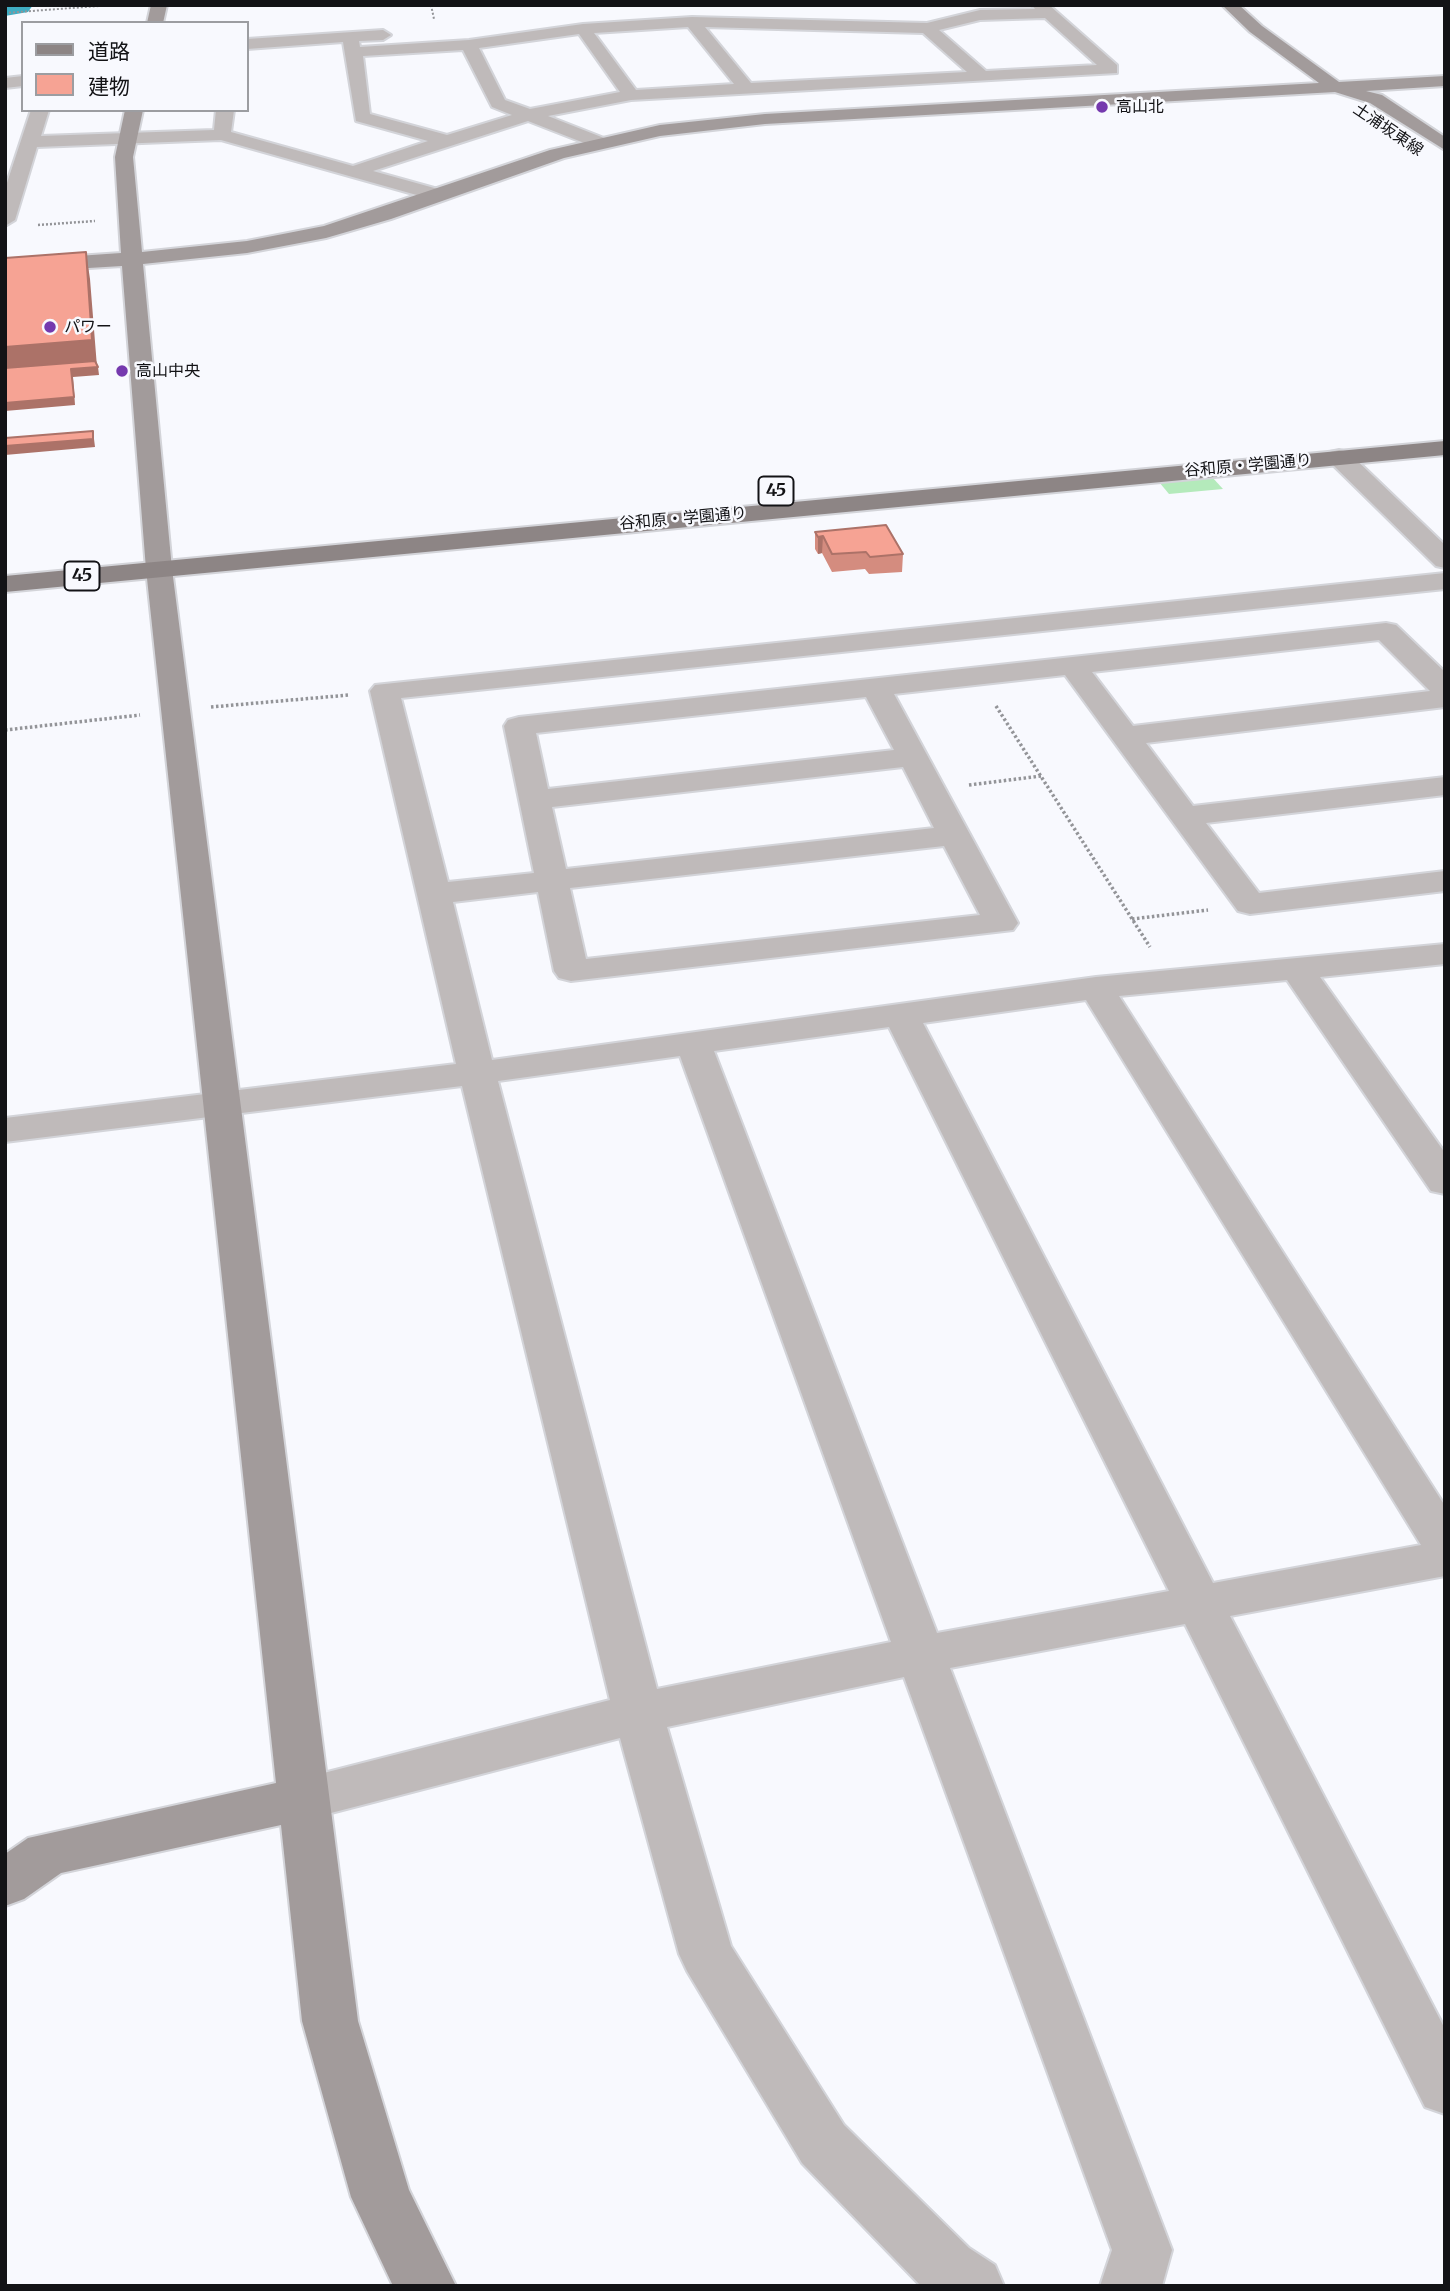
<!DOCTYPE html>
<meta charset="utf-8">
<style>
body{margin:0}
#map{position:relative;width:1450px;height:2291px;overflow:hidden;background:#f8f9fe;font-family:Merriweather,"Noto Sans JP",serif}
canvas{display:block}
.frame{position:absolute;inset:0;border:7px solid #131316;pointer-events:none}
.legend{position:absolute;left:21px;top:21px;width:228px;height:91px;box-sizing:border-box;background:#f8f9fe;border:2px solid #9c9da1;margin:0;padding:9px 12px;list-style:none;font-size:21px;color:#131316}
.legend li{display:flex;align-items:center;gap:14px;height:35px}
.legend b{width:35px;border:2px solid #9c9da1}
</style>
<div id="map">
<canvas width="1450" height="2291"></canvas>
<div class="frame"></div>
<ul class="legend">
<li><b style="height:9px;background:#8d8585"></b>道路</li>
<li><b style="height:19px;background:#f6a394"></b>建物</li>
</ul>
</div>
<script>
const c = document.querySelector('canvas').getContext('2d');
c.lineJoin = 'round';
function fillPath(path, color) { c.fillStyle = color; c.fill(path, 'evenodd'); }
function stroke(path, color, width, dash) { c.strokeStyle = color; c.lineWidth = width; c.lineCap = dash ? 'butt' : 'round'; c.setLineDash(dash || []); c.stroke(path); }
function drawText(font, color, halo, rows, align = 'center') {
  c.font = font + ' Merriweather,"Noto Sans JP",serif'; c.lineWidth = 5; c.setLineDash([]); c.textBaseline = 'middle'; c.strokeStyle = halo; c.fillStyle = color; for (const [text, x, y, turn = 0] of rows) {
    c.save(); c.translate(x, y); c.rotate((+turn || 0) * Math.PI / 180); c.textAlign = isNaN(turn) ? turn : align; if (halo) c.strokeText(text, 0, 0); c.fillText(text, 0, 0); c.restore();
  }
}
const green = new Path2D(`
 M1212,477L1223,489L1169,494L1159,482Z`);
const river = new Path2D(`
 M5,5H33L28,12L5,16Z`);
const pathFar2 = new Path2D(`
 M431,5L434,19
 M5,13L112,5`);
const pathFar1 = new Path2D(`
 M38,225L95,221`);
const path = new Path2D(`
 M996,706L1150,947
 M211,707L349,695
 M5,730L140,715
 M969,785L1041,776
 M1132,919L1208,910`);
const street = new Path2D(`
 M1032,5H1049L1117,65V73L631,100L548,116L604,138L607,142L604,146H592L528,121L373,171L445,191L448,195L445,199L438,201L221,140L37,147L15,220L5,226V189L31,110H49L41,136L214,130L216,110H234L231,132L353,166L428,141L356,121L343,42L247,49V39L383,30L391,35L383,40L359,41L360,47L469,40L583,24L692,17L927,23L980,10L1035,9ZM1045,18L1097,65L986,71L939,30L980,20ZM688,27L734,84L636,90L594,33ZM705,27L923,33L967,72L751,83ZM579,34L620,92L530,109L505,100L479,48ZM463,50L492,107L512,115L447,135L370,114L363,56Z
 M23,76V86L5,88V78Z
 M1339,450L1348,452L1445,545V568L1436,566L1330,462L1327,457L1330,452Z
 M1445,573V589L401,698L448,882L534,873L504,726L508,720L519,717L1386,623L1396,625L1445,672V707L1146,743L1193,806L1445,777V795L1206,823L1259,893L1445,871V891L1250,914L1238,911L1065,675L894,694L1018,923L1013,930L571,981L559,978L554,971L538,892L453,902L492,1060L1096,977L1445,944V964L1320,977L1445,1153V1194L1431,1191L1287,980L1119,996L1445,1506V1576L1230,1616L1445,2029V2114L1425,2107L1185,1624L950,1668L1172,2250L1162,2286H1100L1112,2250L904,1677L667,1727L731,1946L844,2125L969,2248L995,2265L1004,2286H921L802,2163L687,1971L679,1954L620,1738L304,1820L286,1814L278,1799L286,1784L304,1778L610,1700L462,1086L5,1142V1118L456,1064L370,691L375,685ZM1379,640L1430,691L1133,726L1092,672ZM866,697L894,750L548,789L536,733ZM903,767L934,828L566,869L552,807ZM944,846L980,915L586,959L570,888ZM1086,1000L1421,1545L1213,1583L923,1023ZM889,1027L1169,1591L937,1633L714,1051ZM680,1056L891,1642L657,1689L498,1081Z`);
const secondary = new Path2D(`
 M151,5H167L163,23H147Z
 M1222,5H1239L1262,26L1339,82L1445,76V86L1366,91L1382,95L1445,137V150L1370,103L1335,92L765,124L660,136L564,158L391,219L326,238L247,253L143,264L172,569L358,2021L409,2190L456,2286H393L351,2197L302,2021L281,1825L61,1873L24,1899L5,1906V1854L28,1838L276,1783L146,569L122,266L5,273V261L121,253L115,157L125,110H143L133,157L142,252L247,241L324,226L550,150L660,125L765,114L1319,83L1250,32Z`);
const primary = new Path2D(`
 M1445,441V455L5,592V576Z`);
const wall = new Path2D(`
 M815,532L903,554L902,572L869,574L865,569L832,572L822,553L818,554L815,549Z`);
const shadedWall = new Path2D(`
 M86,252L90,279L97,367H98L99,375L73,377L75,405L5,411V347Z
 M93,431L95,447L5,455V446Z
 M823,536L822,553L818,554V537Z`);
const building = new Path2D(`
 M86,252L92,340L5,347V258Z
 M95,361L98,367L71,369L74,397L5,403V368Z
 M93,431V439L5,446V438Z
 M886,525L903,554L870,557L866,552L832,554L823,536L818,537L815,532Z`);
const markers = [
 [1102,107,7,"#7539ae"],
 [50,327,7,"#7539ae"],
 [122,371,7,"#7539ae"]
];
const farPoinames = [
 ["高山北",1116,107],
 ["パワー",64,327],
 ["高山中央",136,371]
];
const farStreetnames = [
 ["土浦坂東線",1388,130,34],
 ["谷和原・学園通り",1248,466,-5],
 ["谷和原・学園通り",683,519,-5]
];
const shields = [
 [776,491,35],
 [82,576,35]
];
const shieldNames = [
 ["45",776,491],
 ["45",82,576]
];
fillPath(green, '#b4eabb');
fillPath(river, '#40adc3');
stroke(street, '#d3d4d9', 4);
stroke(secondary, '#d3d4d9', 4);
stroke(primary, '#d3d4d9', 4);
stroke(pathFar2, '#939498', 2, [2, 2]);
stroke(pathFar1, '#939498', 2.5, [2, 2]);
stroke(path, '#939498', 3.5, [2.5, 2.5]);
fillPath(street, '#bfbaba');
fillPath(secondary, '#a29b9b');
fillPath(primary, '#8d8585');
fillPath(wall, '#d48c7f');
fillPath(shadedWall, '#ac7268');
fillPath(building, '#f6a394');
stroke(building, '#ac7268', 2);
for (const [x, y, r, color] of markers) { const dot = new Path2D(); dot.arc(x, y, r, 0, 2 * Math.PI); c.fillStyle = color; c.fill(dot); stroke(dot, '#f8f9fe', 2.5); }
drawText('16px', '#131316', '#f8f9fe', farPoinames, 'left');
drawText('16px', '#131316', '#f8f9fe', farStreetnames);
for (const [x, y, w] of shields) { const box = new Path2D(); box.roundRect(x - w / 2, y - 14.5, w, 29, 5); c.fillStyle = '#f8f9fe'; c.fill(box); stroke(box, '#131316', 2); }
drawText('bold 18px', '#131316', null, shieldNames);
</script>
